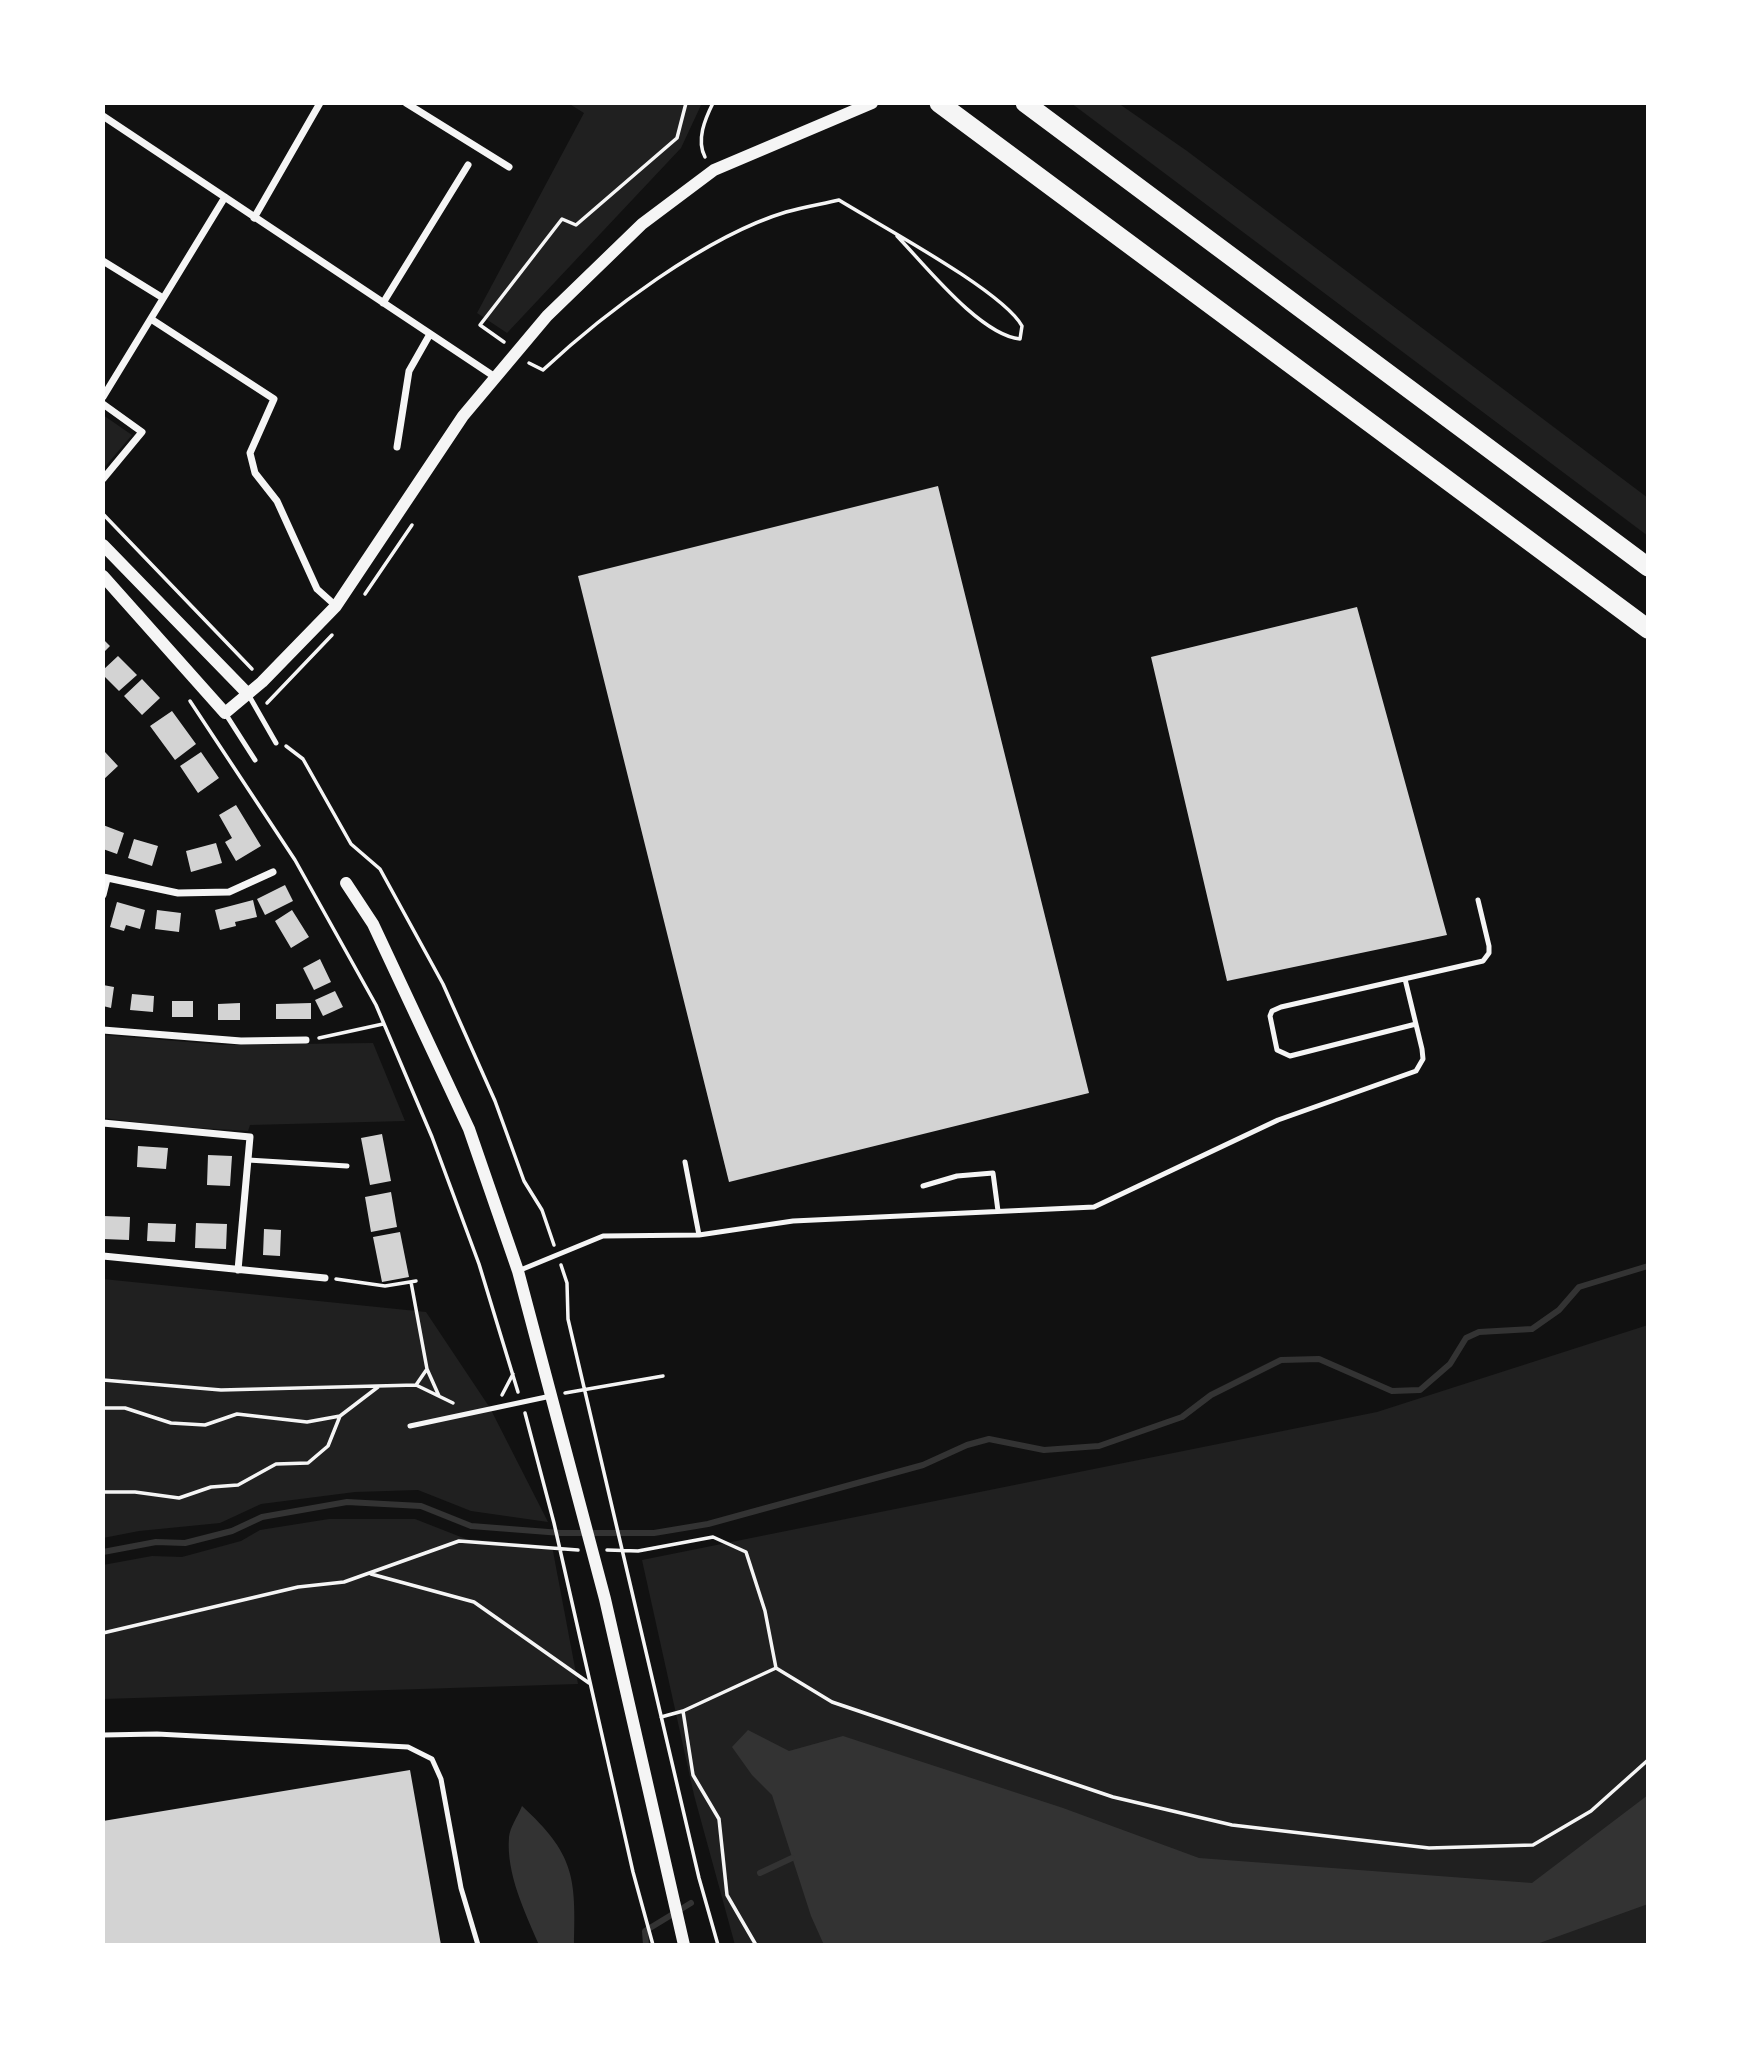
<!DOCTYPE html>
<style>
body{margin:0}
#map{position:relative;width:1751px;height:2048px;overflow:hidden;background:#111;font-family:"Sofia Sans Condensed",sans-serif}
canvas{display:block}
.frame{position:absolute;inset:0;border:105px solid #fff;pointer-events:none}
</style>
<div id="map">
<canvas width="1751" height="2048"></canvas>
<div class="frame"></div>
</div>
<script>
const c = document.querySelector('canvas').getContext('2d');
c.lineJoin = 'round';
function fillPath(path, color) { c.fillStyle = color; c.fill(path, 'evenodd'); }
function stroke(path, color, width, dash) { c.strokeStyle = color; c.lineWidth = width; c.lineCap = dash ? 'butt' : 'round'; c.setLineDash(dash || []); c.stroke(path); }
const green = new Path2D(`
 M568,103H702L681,148L507,333L477,313L584,113Z
 M1071,103H1118L1187,151L1648,498V536Z
 M103,415L132,435L103,469Z
 M103,1035L224,1045L373,1043L405,1121L250,1125L248,1131L169,1126L103,1118Z
 M103,1279L426,1312L490,1408L548,1522L471,1511L418,1490L355,1492L261,1504L220,1523L139,1531L103,1538Z
 M1648,1325V1945H735L694,1795L642,1560L1377,1412Z
 M329,1519H415L466,1539L552,1546L578,1684L103,1699V1565L152,1556L182,1557L241,1541L260,1530Z`);
const water = new Path2D(`
 M748,1730L789,1751L843,1736L1063,1808L1199,1858L1532,1883L1648,1795V1904L1534,1945H824L811,1916L772,1795L752,1775L732,1747Z
 M522,1806C574,1854 576,1876 574,1945H539C525,1912 506,1874 509,1837C510,1827 518,1816 522,1806Z`);
const stream = new Path2D(`
 M103,1552L156,1542L185,1543L232,1531L262,1517L347,1502L421,1506L471,1526L561,1533H654L708,1524L923,1465L967,1445L989,1439L1044,1450L1099,1446L1182,1417L1211,1395L1281,1360L1319,1359L1392,1391L1420,1390L1450,1364L1466,1338L1479,1332L1532,1329L1559,1310L1579,1287L1648,1266
 M760,1873L792,1858
 M646,1945L645,1931L691,1903`);
const building = new Path2D(`
 M938,486L1089,1093L729,1182L578,576Z
 M1357,607L1447,935L1227,981L1151,657Z
 M103,639L110,646L103,653Z
 M118,656L137,675L119,691L103,675V670Z
 M142,679L160,698L142,715L124,696Z
 M172,711L196,744L175,760L150,726Z
 M105,752L118,766L103,780V753Z
 M201,752L219,778L198,793L180,766Z
 M236,805L261,846L236,861L225,842L232,838L219,815Z
 M103,825L124,833L117,854L103,849Z
 M134,839L158,846L152,866L128,858Z
 M216,843L222,863L191,872L186,851Z
 M285,885L293,901L265,915L257,899Z
 M253,900L257,917L235,922L236,926L220,930L215,910Z
 M117,902L145,910L140,929L126,925L124,931L110,927Z
 M157,910L181,913L179,932L155,929Z
 M292,910L309,937L291,948L275,921Z
 M320,959L331,982L314,990L303,968Z
 M103,985L114,987L111,1008L103,1006Z
 M335,991L343,1007L323,1016L315,1000Z
 M132,994L154,996L153,1012L130,1010Z
 M172,1001H193V1017H172Z
 M240,1003V1020H218V1004Z
 M311,1003V1019H276V1004Z
 M382,1134L391,1181L370,1185L361,1138Z
 M138,1146L168,1148L166,1169L137,1167Z
 M208,1155L232,1156L230,1186L207,1185Z
 M391,1192L397,1227L371,1232L365,1197Z
 M103,1216L130,1217L129,1240L103,1239Z
 M148,1223L176,1224L175,1242L147,1241Z
 M196,1223L227,1224L226,1249L195,1248Z
 M264,1229L281,1230L280,1256L263,1255Z
 M400,1232L409,1277L382,1282L373,1237Z
 M410,1770L441,1945H103V1821Z`);
const path = new Path2D(`
 M705,157C696,140 705,119 713,103
 M504,342L480,325L562,219L576,225L677,138L686,103
 M529,363L543,370C604,313 706,236 786,212C803,207 822,204 839,200C879,225 1003,291 1022,326L1020,339C980,335 925,265 897,236
 M103,514L252,669
 M365,594L412,525
 M190,701L295,860L376,1005L432,1137L479,1264L518,1392
 M267,703L332,635
 M286,746L303,759L351,844L380,869L443,984L495,1101L524,1181L542,1210L554,1245
 M319,1038L383,1024
 M561,1265L567,1283L568,1319L699,1878L718,1945
 M336,1279L385,1286L416,1281
 M411,1282L427,1369
 M103,1380L221,1390L416,1385L453,1403
 M416,1385L427,1369L439,1396
 M565,1393L663,1376
 M502,1395L513,1374
 M103,1408H125L171,1423L205,1425L237,1414L307,1422L340,1416L378,1387
 M525,1413L554,1523L633,1872L653,1945
 M103,1492H135L179,1498L211,1487L238,1485L276,1464L308,1463L328,1446L340,1416
 M607,1550L638,1551L713,1537L746,1552L765,1611L776,1668
 M371,1574L474,1602L589,1683
 M103,1633L298,1587L344,1582L459,1541L578,1550
 M661,1717L683,1711
 M756,1945L727,1895L719,1819L693,1775L683,1711L776,1668L832,1702L1113,1797L1232,1825L1429,1848L1533,1845L1591,1811L1648,1760`);
const service = new Path2D(`
 M248,694L276,743
 M225,713L255,760
 M1416,1024L1290,1056L1277,1050L1270,1016L1272,1011L1281,1007L1483,961L1489,953V946L1478,900
 M248,1160L347,1166
 M685,1162L699,1235
 M923,1186L957,1176L993,1173L998,1211
 M518,1271L603,1236L699,1235L793,1221L1094,1207L1278,1120L1416,1071L1423,1059L1422,1049L1405,979
 M410,1426L551,1396
 M103,1735L157,1734L408,1747L432,1759L441,1779L461,1888L478,1945`);
const minor = new Path2D(`
 M406,103L509,167
 M103,116L495,377
 M254,218L320,103
 M103,261L163,298
 M383,303L468,165
 M151,319L274,399L250,453L255,473L277,501L317,589L336,606
 M103,397L225,197
 M103,404L142,432L103,479
 M397,447L409,371L430,334
 M103,877L178,893L229,892L273,872
 M103,895L107,879
 M103,1030L241,1041L306,1040
 M103,1123L250,1137L238,1270
 M103,1256L325,1278`);
const tertiary = new Path2D(`
 M103,545L248,694
 M103,576L225,713L262,682L336,606L463,416L547,316L642,224L714,170L872,103
 M346,883L373,924L469,1129L518,1271L605,1599L684,1945`);
const motorway = new Path2D(`
 M939,103L1648,629
 M1025,103L1648,567`);
fillPath(green, '#202020');
fillPath(water, '#333');
stroke(stream, '#333', 6);
fillPath(building, '#d3d3d3');
stroke(path, '#f5f5f5', 3.5);
stroke(service, '#f5f5f5', 5);
stroke(minor, '#f5f5f5', 7);
stroke(tertiary, '#f5f5f5', 12);
stroke(motorway, '#f5f5f5', 19);
</script>
